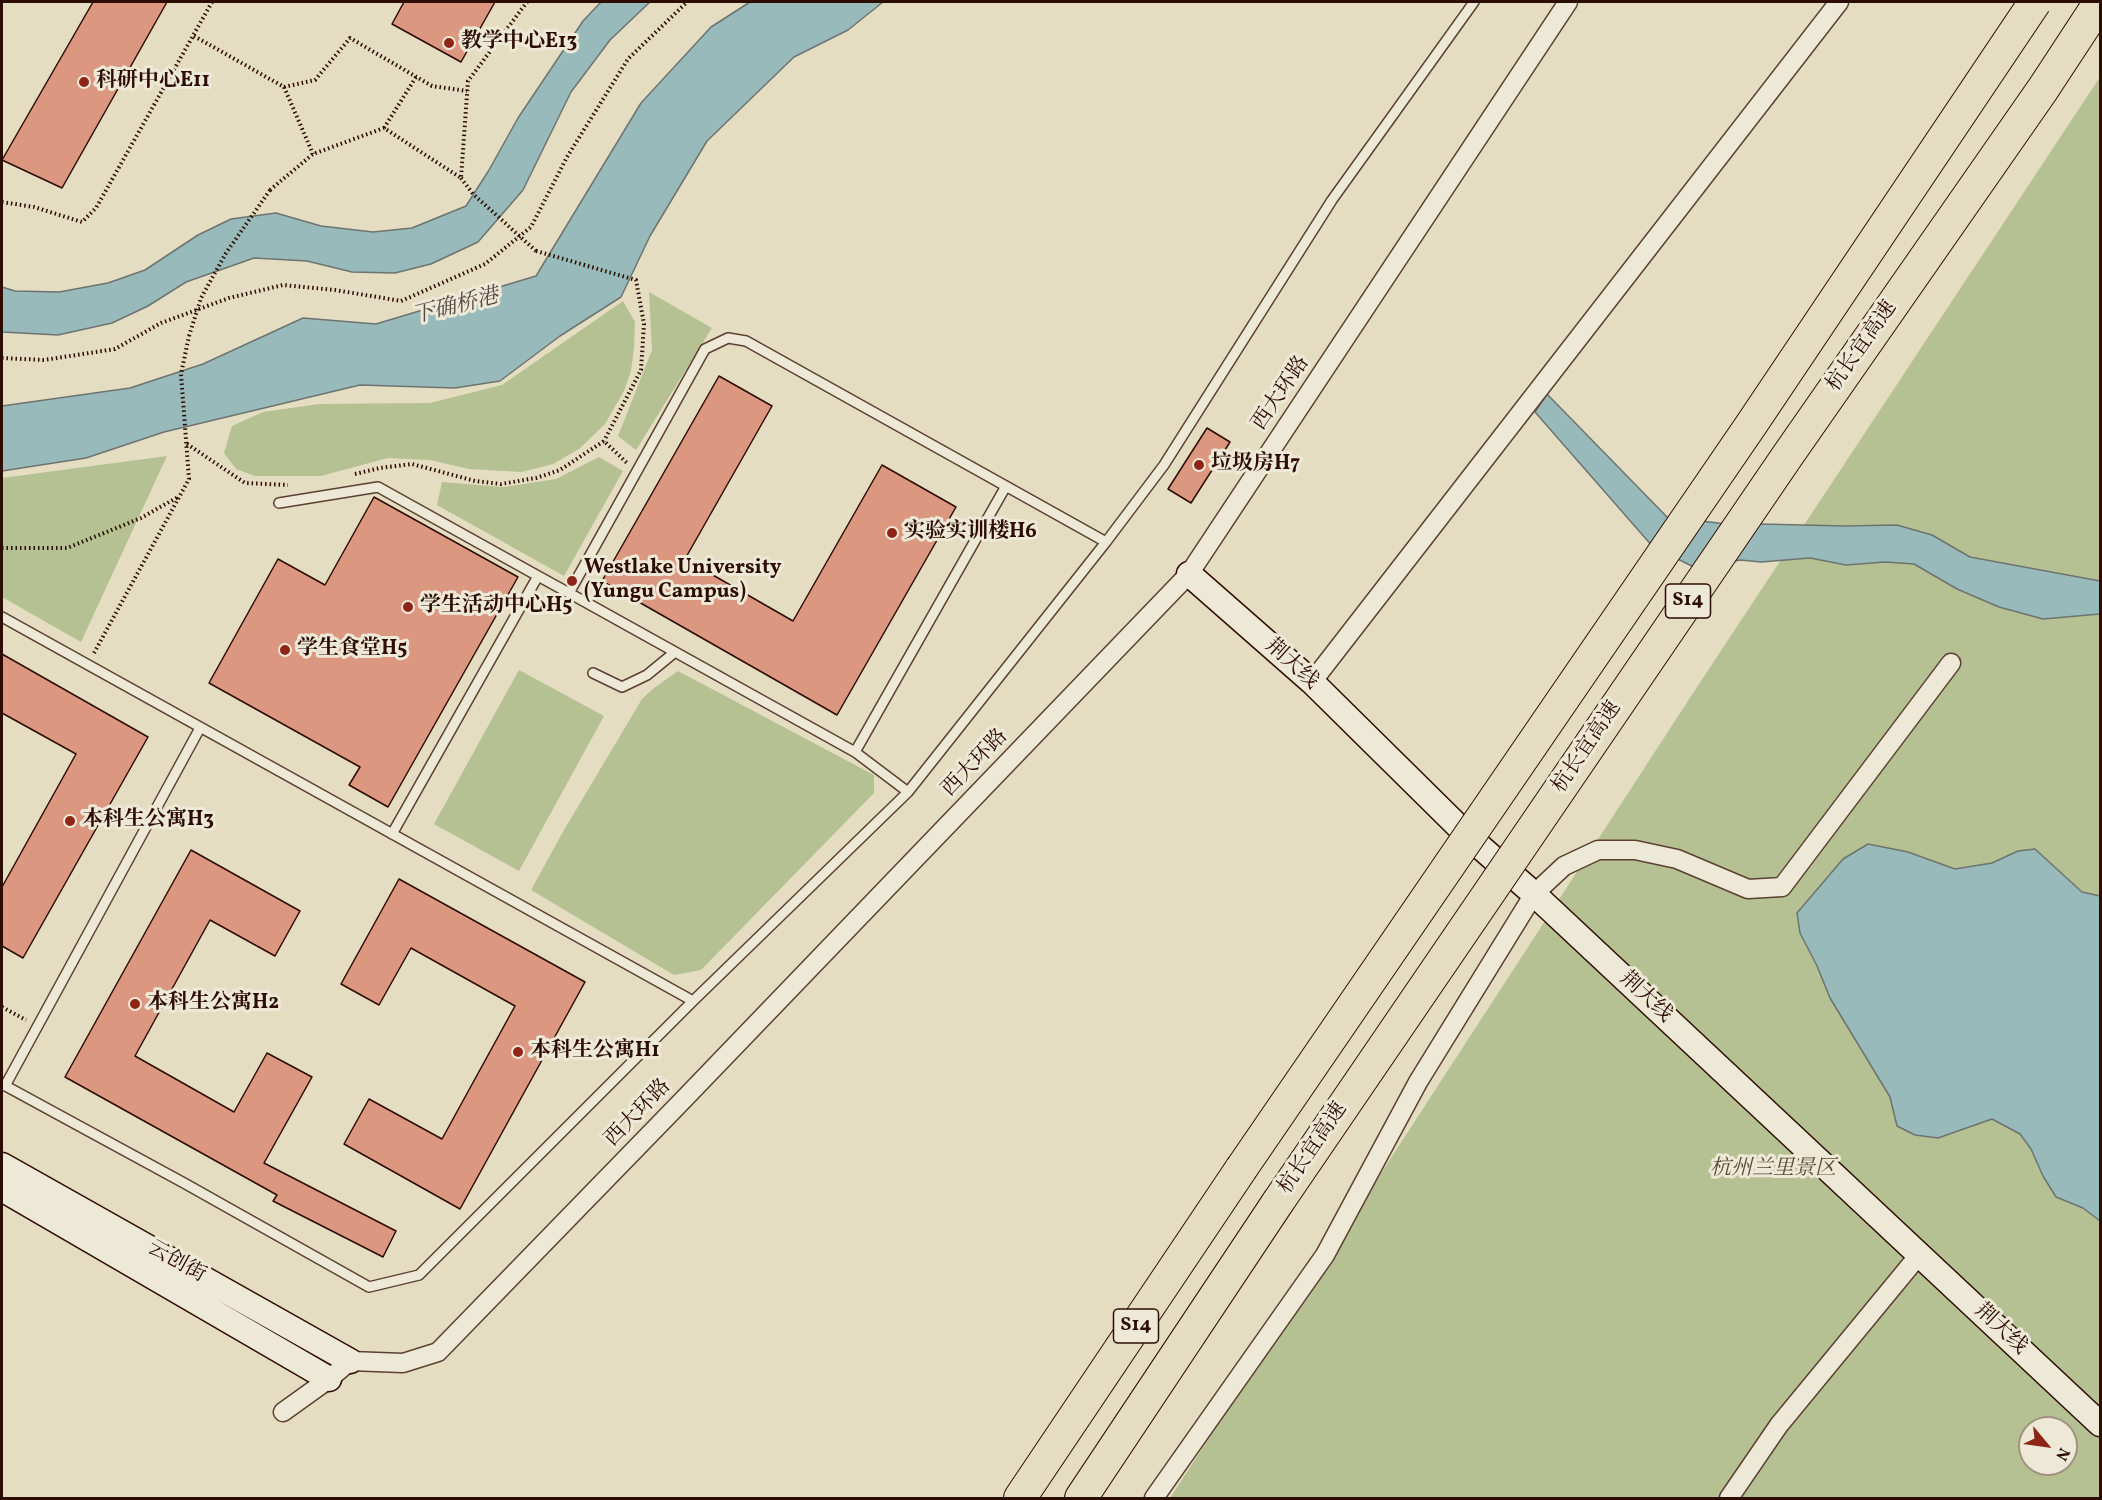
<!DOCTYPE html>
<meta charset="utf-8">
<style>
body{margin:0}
#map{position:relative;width:2102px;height:1500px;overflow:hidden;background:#e5ddc2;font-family:Vollkorn,serif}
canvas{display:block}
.frame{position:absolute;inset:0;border:3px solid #2d0c01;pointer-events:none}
.north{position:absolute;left:2018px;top:1416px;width:60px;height:60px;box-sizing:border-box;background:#eee9d7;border:2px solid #a19181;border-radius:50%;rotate:119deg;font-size:16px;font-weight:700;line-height:24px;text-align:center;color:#2d0c01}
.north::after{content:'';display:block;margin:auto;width:21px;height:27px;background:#8f2418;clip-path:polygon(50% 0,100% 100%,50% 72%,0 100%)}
</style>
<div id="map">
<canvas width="2102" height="1500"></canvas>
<div class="frame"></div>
<div class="north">N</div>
</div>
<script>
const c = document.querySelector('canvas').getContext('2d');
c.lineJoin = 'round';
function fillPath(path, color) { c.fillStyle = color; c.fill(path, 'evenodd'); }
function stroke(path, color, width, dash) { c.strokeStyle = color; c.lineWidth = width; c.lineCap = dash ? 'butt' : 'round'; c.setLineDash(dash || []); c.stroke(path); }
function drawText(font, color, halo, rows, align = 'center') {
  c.font = font + ' Vollkorn,"Noto Serif SC",serif'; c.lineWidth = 6; c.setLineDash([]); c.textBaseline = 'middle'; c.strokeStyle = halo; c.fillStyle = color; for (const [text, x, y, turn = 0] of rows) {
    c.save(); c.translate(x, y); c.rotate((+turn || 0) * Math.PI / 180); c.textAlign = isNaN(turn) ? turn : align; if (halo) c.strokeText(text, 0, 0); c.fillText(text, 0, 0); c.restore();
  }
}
const green = new Path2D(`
 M2100,77V1498H1170L1697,687ZM2030,1428H2066V1464H2030Z
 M649,292L712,328L636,450L618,436L652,350Z
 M623,301L635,322L634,348L631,371L624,391L605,424L579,449L553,464L522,472L469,469L430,460L388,458L321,476H255L236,469L224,453L232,426L263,412L319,404L430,403L502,385Z
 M167,456L81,642L2,597V478Z
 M599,457L623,471L564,576L437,505L442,482L504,487L556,479Z
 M519,670L604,716L519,871L434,824Z
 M678,671L874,775V793L701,970L674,975L531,890L564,830L642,699L654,688Z`);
const water = new Path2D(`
 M601,2H650L610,40L571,92L523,190L478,242L431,264L395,273L352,272L307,261L254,258L186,282L148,306L112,323L58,335L2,332V287L15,291L59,292L108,283L145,270L198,235L231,219L276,213L321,226L373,232L412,228L466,206L489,170L518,118L583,21Z
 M750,2H883L848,30L794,57L707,141L650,236L621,297L560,336L500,381L455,388L360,385L164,432L86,458L2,471V406L130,388L203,364L303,318L376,324L536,276L641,103L711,27Z
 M1547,394L1667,517L1718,523L1845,526L1897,525L1932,535L1970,557L2100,581V614L2043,619L1999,607L1957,589L1914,564L1885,562L1846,565L1810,558L1761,562L1740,560L1698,569L1653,547L1535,412Z
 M1868,844L1908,852L1955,869L1992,863L2018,851L2035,849L2082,892L2100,896V1221L2083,1208L2056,1197L2043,1176L2031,1149L2020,1134L1992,1119L1938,1138L1915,1135L1897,1126L1890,1097L1830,998L1817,966L1800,933L1797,913L1843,859Z`);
const building = new Path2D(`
 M93,2H167L62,188L2,160Z
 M404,2H495L461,62L392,24Z
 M719,376L772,406L685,559L793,621L882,465L956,507L837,715L602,581Z
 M1207,428L1230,442L1191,503L1168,489Z
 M374,497L518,577L388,807L349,785L360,767L209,683L278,559L325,585Z
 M2,654L148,737L23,958L2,946V887L76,754L2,713Z
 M191,850L300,911L275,956L210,920L135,1056L234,1112L267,1053L312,1077L264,1163L396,1231L383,1257L273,1201L277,1195L65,1077Z
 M399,879L585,982L460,1209L344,1144L369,1099L442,1139L515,1006L411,948L379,1005L341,984Z`);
const path = new Path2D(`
 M194,36L284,87L315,80L350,38L432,86L467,91
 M284,87L313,154
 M384,128L416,77
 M270,190L313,154L384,128L461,178L468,81L527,2
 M2,202L34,207L82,222L96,208L212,2
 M536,251L636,280L644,324L641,370L604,441
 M2,358L44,360L115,349L161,323L229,298L283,285L335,290L401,301L485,264L531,227L567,157L628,59L687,2
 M187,444L245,483L288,485
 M355,474L380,468L412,464L475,481L501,484L536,478L560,470L604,441L627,463
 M2,548H67L141,518L178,497
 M94,653L189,479L181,374L189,336
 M2,1007L26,1020`);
const lane = new Path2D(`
 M279,503L378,487L538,576
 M569,593L855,752L908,792
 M2,617L693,1001L419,1275L369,1287L184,1183L2,1084
 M593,673L622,687L647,675L675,652
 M855,752L1006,486
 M392,834L538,576L569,593L705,349L728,338L746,341L1106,542
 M693,1001L908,792L1106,542L1164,465L1332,200L1474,2
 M5,1086L200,728`);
const street = new Path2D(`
 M1312,682L1839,2
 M283,1412L329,1379L350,1361L403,1363L438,1352L684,1099L1189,574L1568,2
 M1154,1498L1325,1255L1418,1082L1534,894L1564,866L1598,850H1635L1677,859L1748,889L1782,887L1951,663
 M1729,1498L1779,1425L1919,1255`);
const secondary = new Path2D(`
 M1189,574L1312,682L1469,837L1534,894L2100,1424
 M2,1165L350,1361
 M2,1189L329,1379`);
const highway = new Path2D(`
 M1020,1498L1241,1169
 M1081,1498L1278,1202`);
const pathBridge = new Path2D(`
 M461,178L473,194L536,251
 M189,336L201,298L226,253L270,190`);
const highwayBridge = new Path2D(`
 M1241,1169L1751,425L2035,2
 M1278,1202L1788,455L2043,89L2100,2`);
const markers = [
 [449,43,6,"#8f2418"],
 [84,82,6,"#8f2418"],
 [1199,465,6,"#8f2418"],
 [892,533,6,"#8f2418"],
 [572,581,6,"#8f2418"],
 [408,607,6,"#8f2418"],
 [285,650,6,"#8f2418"],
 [70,821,6,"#8f2418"],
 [135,1004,6,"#8f2418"],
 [518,1052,6,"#8f2418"]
];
const shields = [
 [1688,601,45],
 [1136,1326,45]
];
const shieldNames = [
 ["S14",1688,601],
 ["S14",1136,1326]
];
const poiNames = [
 ["教学中心E13",461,43],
 ["科研中心E11",96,82],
 ["垃圾房H7",1211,465],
 ["实验实训楼H6",904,533],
 ["Westlake University",584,569],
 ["(Yungu Campus)",584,593],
 ["学生活动中心H5",420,607],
 ["学生食堂H5",297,650],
 ["本科生公寓H3",82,821],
 ["本科生公寓H2",147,1004],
 ["本科生公寓H1",530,1052]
];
const streetNames = [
 ["杭长宜高速",1863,347,-55],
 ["西大环路",1282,394,-56],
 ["荆大线",1291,665,42],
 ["杭长宜高速",1588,748,-56],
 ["西大环路",976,764,-46],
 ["荆大线",1645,998,43],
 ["西大环路",639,1114,-46],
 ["杭长宜高速",1314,1149,-56],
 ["云创街",176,1263,29],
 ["荆大线",2000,1330,43]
];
const parkNames = [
 ["杭州兰里景区",1773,1170]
];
const waterNames = [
 ["下确桥港",456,308,-14]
];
fillPath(green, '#b5c193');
fillPath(water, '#98baba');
stroke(water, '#6d7470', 1.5);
fillPath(building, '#dc9781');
stroke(building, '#2d0c01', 1.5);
stroke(lane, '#5b4031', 12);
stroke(street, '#5b4031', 21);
stroke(secondary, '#2d0c01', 27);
stroke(highway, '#2d0c01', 34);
stroke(path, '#2d0c01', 4, [1.5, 3]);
stroke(lane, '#eee9d7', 9);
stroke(street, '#eee9d7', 18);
stroke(secondary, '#eee9d7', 24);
stroke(highway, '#e5ddc2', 32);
stroke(highwayBridge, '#2d0c01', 34, []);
stroke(pathBridge, '#2d0c01', 4, [1.5, 3]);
stroke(highwayBridge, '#e5ddc2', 32);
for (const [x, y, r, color] of markers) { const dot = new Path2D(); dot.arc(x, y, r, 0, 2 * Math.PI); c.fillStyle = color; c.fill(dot); stroke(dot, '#eee9d7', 2); }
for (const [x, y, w] of shields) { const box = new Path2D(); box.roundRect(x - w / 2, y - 17, w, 34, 4.5); c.fillStyle = '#eee9d7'; c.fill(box); stroke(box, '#2d0c01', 1.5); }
drawText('bold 20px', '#2d0c01', null, shieldNames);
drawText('bold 21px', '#2d0c01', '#eee9d7', poiNames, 'left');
drawText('21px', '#2d0c01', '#eee9d7', streetNames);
drawText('italic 21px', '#5d4b34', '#eee9d7', parkNames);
drawText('italic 22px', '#524942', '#eee9d7', waterNames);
</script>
